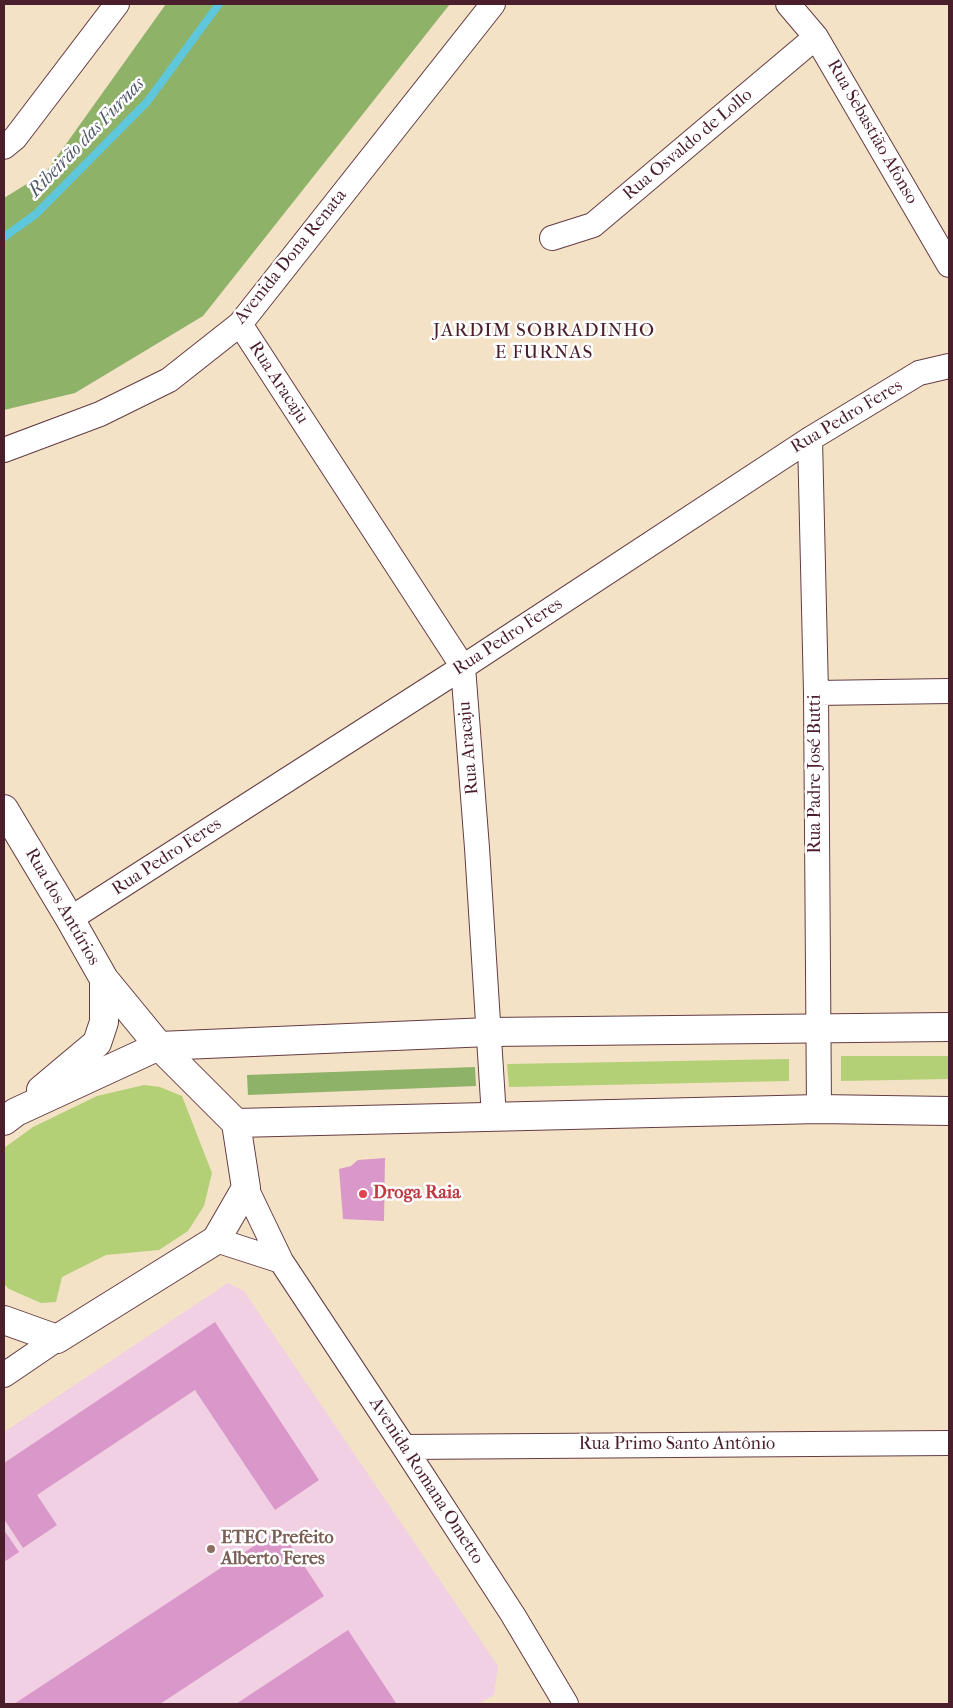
<!DOCTYPE html>
<meta charset="utf-8">
<style>
body{margin:0}
#map{position:relative;width:953px;height:1708px;overflow:hidden;background:#f4e2c7;font-family:"IM FELL French Canon",serif}
canvas{display:block}
.frame{position:absolute;inset:0;border:5px solid #4a1f2b;pointer-events:none}
</style>
<div id="map">
<canvas width="953" height="1708"></canvas>
<div class="frame"></div>
</div>
<script>
const c = document.querySelector('canvas').getContext('2d');
c.lineJoin = 'round';
function fillPath(path, color) { c.fillStyle = color; c.fill(path, 'evenodd'); }
function stroke(path, color, width, dash) { c.strokeStyle = color; c.lineWidth = width; c.lineCap = dash ? 'butt' : 'round'; c.setLineDash(dash || []); c.stroke(path); }
function drawText(font, color, halo, rows, align = 'center') {
  c.font = font + ' "IM FELL French Canon",serif'; c.lineWidth = 5; c.setLineDash([]); c.textBaseline = 'middle'; c.strokeStyle = halo; c.fillStyle = color; for (const [text, x, y, turn = 0] of rows) {
    c.save(); c.translate(x, y); c.rotate((+turn || 0) * Math.PI / 180); c.textAlign = isNaN(turn) ? turn : align; if (halo) c.strokeText(text, 0, 0); c.fillText(text, 0, 0); c.restore();
  }
}
const built = new Path2D(`
 M228,1283L244,1291L498,1666L494,1695L478,1704H4V1432Z`);
const green = new Path2D(`
 M841,1056H949V1079L841,1081Z
 M789,1059V1081L509,1087L507,1064Z
 M144,1085L160,1087L182,1096L212,1173L204,1206L188,1231L159,1250L106,1255L62,1277L56,1302L41,1303L9,1289L4,1284V1148L33,1127L97,1096Z`);
const forest = new Path2D(`
 M166,4H450L203,316L75,393L4,410V198L46,172Z
 M475,1067L476,1086L248,1095L247,1075Z`);
const stream = new Path2D(`
 M4,237L36,214L147,102L219,4`);
const building = new Path2D(`
 M385,1158L384,1221L343,1219L339,1169L351,1166L358,1160Z
 M215,1322L319,1480L275,1510L195,1390L37,1495L57,1525L23,1548L4,1519V1463Z
 M280,1529L324,1596L160,1704H14Z
 M4,1530L19,1552L4,1562Z
 M348,1630L396,1703L394,1704H236Z`);
const minor = new Path2D(`
 M788,4L816,37L949,265
 M4,147L15,138L117,4
 M552,238L593,225L816,37
 M240,324L463,667L477,848L494,1117
 M810,439L816,693L819,1109
 M4,450L100,414L169,380L240,324L493,4
 M816,693L949,691
 M70,919L463,667L810,439L919,373L949,366
 M246,1188L281,1261L404,1447L513,1615L566,1704
 M216,1240L281,1261
 M4,1375L57,1339
 M404,1447L949,1443`);
const tertiary = new Path2D(`
 M4,809L70,919L104,979L159,1046L236,1123L246,1188L216,1240L57,1339L4,1320
 M41,1090L97,1043L104,1022V979
 M4,1121L16,1112L159,1046L489,1032L949,1027
 M236,1123L819,1109L949,1111`);
const markers = [
 [363,1194,5,"#e0444e"],
 [211,1549,5,"#8d6e63"]
];
const streetNames = [
 ["Rua Sebastião Afonso",872,132,60],
 ["Rua Osvaldo de Lollo",688,145,-40],
 ["Avenida Dona Renata",291,257,-51],
 ["Rua Aracaju",278,383,57],
 ["Rua Pedro Feres",847,417,-31],
 ["Rua Pedro Feres",508,637,-33],
 ["Rua Aracaju",469,748,-95],
 ["Rua Padre José Butti",816,774,-90],
 ["Rua Pedro Feres",167,857,-33],
 ["Rua dos Antúrios",62,907,60],
 ["Rua Primo Santo Antônio",677,1445],
 ["Avenida Romana Ometto",426,1481,57]
];
const healthNames = [
 ["Droga Raia",373,1194]
];
const educationNames = [
 ["ETEC Prefeito",221,1539],
 ["Alberto Feres",221,1560]
];
const waterNames = [
 ["Ribeirão das Furnas",87,138,-46]
];
const neighbourhoodNames = [
 ["JARDIM SOBRADINHO",544,331],
 ["E FURNAS",544,353]
];
fillPath(built, '#f1d0e3');
fillPath(green, '#b3d076');
fillPath(forest, '#8eb267');
stroke(stream, '#5fc7dc', 8);
fillPath(building, '#da97c9');
stroke(minor, '#643c42', 26);
stroke(tertiary, '#643c42', 30);
stroke(minor, '#fff', 24);
stroke(tertiary, '#fff', 28);
for (const [x, y, r, color] of markers) { const dot = new Path2D(); dot.arc(x, y, r, 0, 2 * Math.PI); c.fillStyle = color; c.fill(dot); stroke(dot, '#fff', 2); }
drawText('18px', '#4a1f2b', '#fff', streetNames);
drawText('bold 18px', '#be3a42', '#fff', healthNames, 'left');
drawText('bold 18px', '#785e54', '#fff', educationNames, 'left');
drawText('italic 19px', '#515a69', '#fff', waterNames);
c.letterSpacing = '1px';
drawText('19px', '#4a1f2b', '#fff', neighbourhoodNames);
c.letterSpacing = '0px';
</script>
